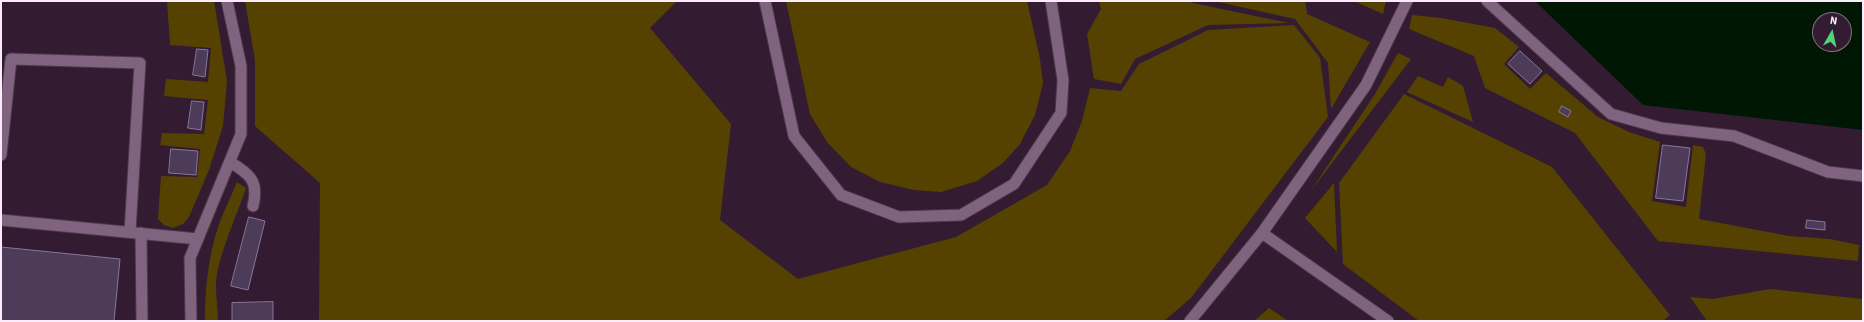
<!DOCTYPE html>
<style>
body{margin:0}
#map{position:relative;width:1864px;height:322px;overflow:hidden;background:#331b32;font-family:"Source Sans 3",sans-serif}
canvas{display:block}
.frame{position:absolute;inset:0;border:2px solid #fcebfa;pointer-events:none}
.north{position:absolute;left:1812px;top:12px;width:40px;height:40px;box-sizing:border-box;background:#331b32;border:1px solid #836e82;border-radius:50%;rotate:9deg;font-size:11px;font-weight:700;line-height:16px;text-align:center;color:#fcebfa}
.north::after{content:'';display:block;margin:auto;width:14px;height:18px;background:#4ed675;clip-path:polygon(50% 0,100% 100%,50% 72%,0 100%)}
</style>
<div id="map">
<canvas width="1864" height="322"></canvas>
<div class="frame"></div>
<div class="north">N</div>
</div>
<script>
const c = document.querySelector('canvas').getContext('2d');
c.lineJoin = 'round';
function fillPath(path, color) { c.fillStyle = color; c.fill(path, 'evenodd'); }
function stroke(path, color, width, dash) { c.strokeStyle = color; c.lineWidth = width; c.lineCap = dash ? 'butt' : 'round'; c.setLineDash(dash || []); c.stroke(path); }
const green = new Path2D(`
 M167,1H214L227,81L223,126L209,170L189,217L183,224L173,228L164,225L158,219L161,176L197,177L200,149L160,145L162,133L204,134L208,100L164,96L166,79L208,82L211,48L170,45Z
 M245,1H677L650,28L731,124L720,220L798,279L956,237L1047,185L1070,151L1082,121L1090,88L1121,91L1139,64L1208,30L1294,25L1320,58L1328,117L1191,298L1164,321H319L320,183L255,126V60Z
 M786,1H1027L1040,59L1043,83L1035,115L1020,144L1003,163L977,181L941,192L914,190L880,182L851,167L827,142L810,114Z
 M1099,1H1189L1193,3L1289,23L1208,25L1135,59L1121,84L1094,79L1087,34L1101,9Z
 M1214,1H1305L1307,14L1370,42L1331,109L1328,63L1295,19Z
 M1354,1H1386L1383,14Z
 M1412,15L1441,18L1495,28L1519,47L1504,64L1530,89L1546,73L1598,117L1629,132L1660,142L1652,201L1686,207L1693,145L1703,147L1706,154L1699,219L1789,236L1830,239L1859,245L1858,261L1658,241L1575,133L1485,88L1474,56L1409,29Z
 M1398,53L1411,59L1310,192L1375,94Z
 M1418,76L1443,87L1448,77L1463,86L1473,122L1407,92Z
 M1404,94L1552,167L1670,315L1663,321H1419L1343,264L1339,183Z
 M237,182L246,188C238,213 215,262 216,287C216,299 218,310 218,321H205C205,289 208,258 218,227C223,212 231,197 237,182Z
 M1334,183L1337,252L1305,218Z
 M1770,289L1863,299V321H1707L1690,297L1713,299Z
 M1269,308L1288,321H1254Z`);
const water = new Path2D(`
 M1535,1H1863V130L1643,105ZM1820,20H1844V44H1820Z`);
const building = new Path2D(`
 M197,49L208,50L205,77L193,75Z
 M1520,51L1542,71L1530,84L1508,64Z
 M192,101L204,102L201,130L188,128Z
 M1562,106L1571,111L1568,117L1559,112Z
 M1663,145L1690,148L1683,201L1656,198Z
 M171,149L198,151L196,175L169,173Z
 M249,217L265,221L248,290L231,286Z
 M1807,220L1825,222V230L1806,228Z
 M1,247L120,259L114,321H1Z
 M273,302V321H232V303Z`);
const service = new Path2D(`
 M765,1L794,136L841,195L899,217L961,215L1014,184L1061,113L1063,80L1051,1
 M1,155L11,59L140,63L130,232
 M230,162C250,174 259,181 253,206
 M1,220L198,239
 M141,233L142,321
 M1262,233L1388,321`);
const minor = new Path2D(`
 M1487,1L1611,114L1661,128L1734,136L1828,172L1863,176
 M191,321L190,258L241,134V66L227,1
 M1190,321L1262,233L1366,85L1407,1`);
fillPath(green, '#564200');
fillPath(water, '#001703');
fillPath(building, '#4c3b59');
stroke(building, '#897797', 1);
stroke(service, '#4c384a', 13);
stroke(minor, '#4c384a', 13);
stroke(service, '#80637e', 11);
stroke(minor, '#80637e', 11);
</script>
